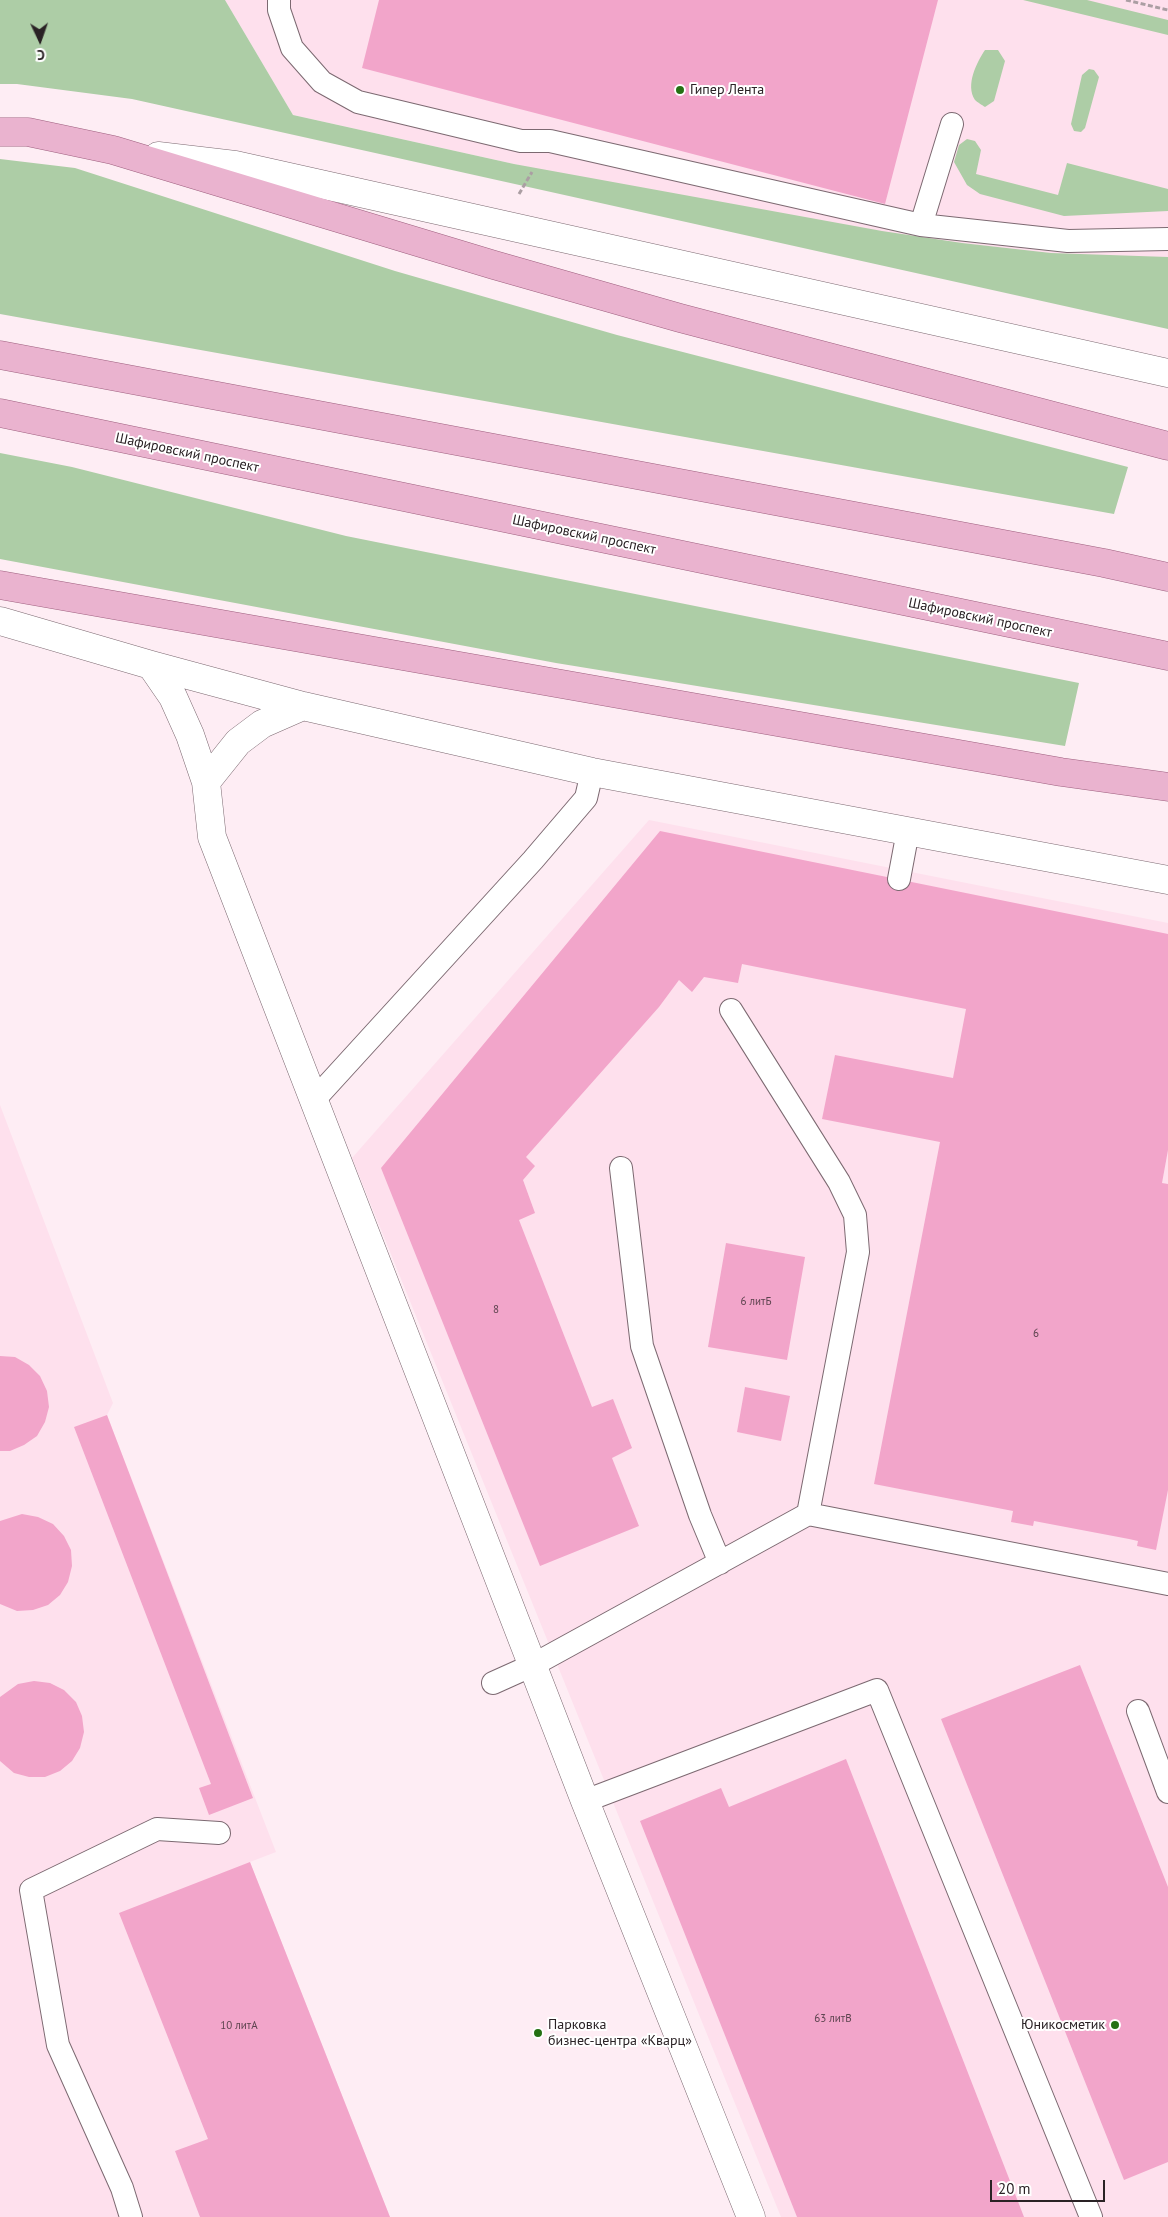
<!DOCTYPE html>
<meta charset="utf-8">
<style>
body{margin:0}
#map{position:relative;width:1168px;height:2217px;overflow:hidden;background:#feedf4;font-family:"PT Sans",sans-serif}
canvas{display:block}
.north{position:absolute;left:15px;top:15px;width:50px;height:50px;-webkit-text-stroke:4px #fff;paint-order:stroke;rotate:177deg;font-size:14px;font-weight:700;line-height:20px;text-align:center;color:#2a2225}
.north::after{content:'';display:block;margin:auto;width:18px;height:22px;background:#2a2225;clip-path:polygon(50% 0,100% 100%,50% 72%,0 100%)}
.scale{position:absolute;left:990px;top:2180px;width:115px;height:22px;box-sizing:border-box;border:2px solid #2a2225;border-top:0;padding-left:6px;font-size:15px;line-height:18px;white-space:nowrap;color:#2a2225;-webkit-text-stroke:4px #fff;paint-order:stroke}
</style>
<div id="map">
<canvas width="1168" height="2217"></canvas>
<div class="north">С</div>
<div class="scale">20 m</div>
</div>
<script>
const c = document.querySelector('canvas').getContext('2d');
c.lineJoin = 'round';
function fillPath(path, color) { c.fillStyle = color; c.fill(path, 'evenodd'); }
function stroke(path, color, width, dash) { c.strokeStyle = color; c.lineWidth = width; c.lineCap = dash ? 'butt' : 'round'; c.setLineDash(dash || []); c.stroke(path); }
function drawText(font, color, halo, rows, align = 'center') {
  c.font = font + ' "PT Sans",sans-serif'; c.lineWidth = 4; c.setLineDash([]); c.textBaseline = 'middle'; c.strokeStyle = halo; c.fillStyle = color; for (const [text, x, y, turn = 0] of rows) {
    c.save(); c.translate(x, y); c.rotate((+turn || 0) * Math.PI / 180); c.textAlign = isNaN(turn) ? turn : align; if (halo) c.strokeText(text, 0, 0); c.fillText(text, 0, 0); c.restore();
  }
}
const built = new Path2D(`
 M225,0H1168V309L293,115Z
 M649,820L1168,923V2217H781L352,1158Z
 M0,1105L113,1403L107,1415L276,1852L250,1862L390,2217H0Z`);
const green = new Path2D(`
 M0,0H225L293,115L514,164L882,231L962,243L1051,253L1168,257V329L132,99L17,84H0Z
 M1023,0H1087L1168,20V35Z
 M985,50H998L1005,61L994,101L985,107C982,105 977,102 975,100C965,85 977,62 985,50Z
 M1089,69L1094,70L1099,77L1085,128L1081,132L1074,131L1071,124L1082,75Z
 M967,139L975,141L981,150L976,174L1058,195L1067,163L1168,189V211L1064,216L980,194L967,185L954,162L959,145Z
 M0,159L75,168L395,271L617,335L1128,467L1114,514L0,314Z
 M0,453L72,467L346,536L1079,683L1065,746L556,663L0,559Z`);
const building = new Path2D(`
 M379,0H938L885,204L362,68Z
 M660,831L1168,934V1150L1162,1183L1168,1184V1490L1156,1550L1137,1546L1138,1541L1129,1539L1034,1521L1033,1526L1011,1522L1013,1511L874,1484L940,1142L822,1119L835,1055L953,1078L966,1009L742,964L738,983L704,977L692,992L679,980L659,1007L526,1157L535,1166L523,1180L535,1213L519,1220L592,1407L613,1399L632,1448L612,1458L639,1526L540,1566L381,1168Z
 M726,1243L805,1257L787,1360L708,1347Z
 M0,1356L15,1357L29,1365L40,1376L47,1391L49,1407L45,1422L37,1436L24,1445L10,1451H0Z
 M745,1387L790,1396L781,1441L737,1432Z
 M107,1415L253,1798L209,1815L199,1788L211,1784L74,1427Z
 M22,1514L38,1517L53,1524L64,1536L71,1550L72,1566L68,1582L60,1595L48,1605L33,1610L17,1611L0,1604V1521Z
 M1080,1665L1168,1887V2162L1124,2180L941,1719Z
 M34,1681L50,1683L64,1690L76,1702L82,1716L84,1732L80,1748L72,1761L60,1771L45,1777H29L14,1773L0,1761V1697L18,1684Z
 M846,1759L1024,2217H797L640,1821L721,1788L729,1807Z
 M250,1862L390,2217H200L175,2151L208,2139L119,1913Z`);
const path = new Path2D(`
 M1126,0L1168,10
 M519,194L532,172`);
const service = new Path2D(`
 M279,0V10L292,48L322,82L358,102L521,141H550L921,225L1068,241L1168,239
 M921,225L952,124
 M899,879L908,831
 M731,1010L839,1182L855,1215L858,1252L808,1514
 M314,1100L533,860L586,798L592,772
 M621,1168L642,1346L700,1515L720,1563
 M493,1683L533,1665L808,1514L1168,1584
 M1138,1711L1168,1792
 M585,1801L877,1690L1091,2217
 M131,2217L122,2188L58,2045L31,1890L157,1829L219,1833`);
const minor = new Path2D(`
 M158,156L235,165L1168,373
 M0,621L151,665L303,706L592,772L1168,880
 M151,665L173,697L190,735L206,782L212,837L585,1801L751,2217
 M206,782L238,742L262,724L303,706`);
const primary = new Path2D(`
 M0,132H28L113,150L494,265L680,318L1168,446
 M0,355L1104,563L1168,577
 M0,413L1168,656
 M0,585L1061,772L1168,787`);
const markers = [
 [680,90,5,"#257013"],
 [1115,2025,5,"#257013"],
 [538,2033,5,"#257013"]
];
const numberNames = [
 ["6 литБ",756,1302],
 ["8",496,1310],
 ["6",1036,1334],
 ["63 литВ",833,2019],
 ["10 литА",239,2026]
];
const poiNames = [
 ["Гипер Лента",690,90],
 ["Парковка",548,2025],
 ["бизнес-центра «Кварц»",548,2041],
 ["Юникосметик",1105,2025,"right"]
];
const streetNames = [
 ["Шафировский проспект",187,453,12],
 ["Шафировский проспект",584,535,12],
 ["Шафировский проспект",980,618,12]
];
fillPath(built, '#fee0ed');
fillPath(green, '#adcda6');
fillPath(building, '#f2a5ca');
stroke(service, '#7c6971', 24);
stroke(minor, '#7c6971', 29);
stroke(primary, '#9e607f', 29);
stroke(path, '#ab9ea3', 3, [5, 2.5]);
stroke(service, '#fff', 22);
stroke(minor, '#fff', 28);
stroke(primary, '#eab3cf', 28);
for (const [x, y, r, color] of markers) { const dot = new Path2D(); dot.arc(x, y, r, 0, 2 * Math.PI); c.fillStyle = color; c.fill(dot); stroke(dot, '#fff', 2); }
drawText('11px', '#5c434e', null, numberNames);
drawText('14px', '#2a2225', '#fff', poiNames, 'left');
drawText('14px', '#2a2225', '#fff', streetNames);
</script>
